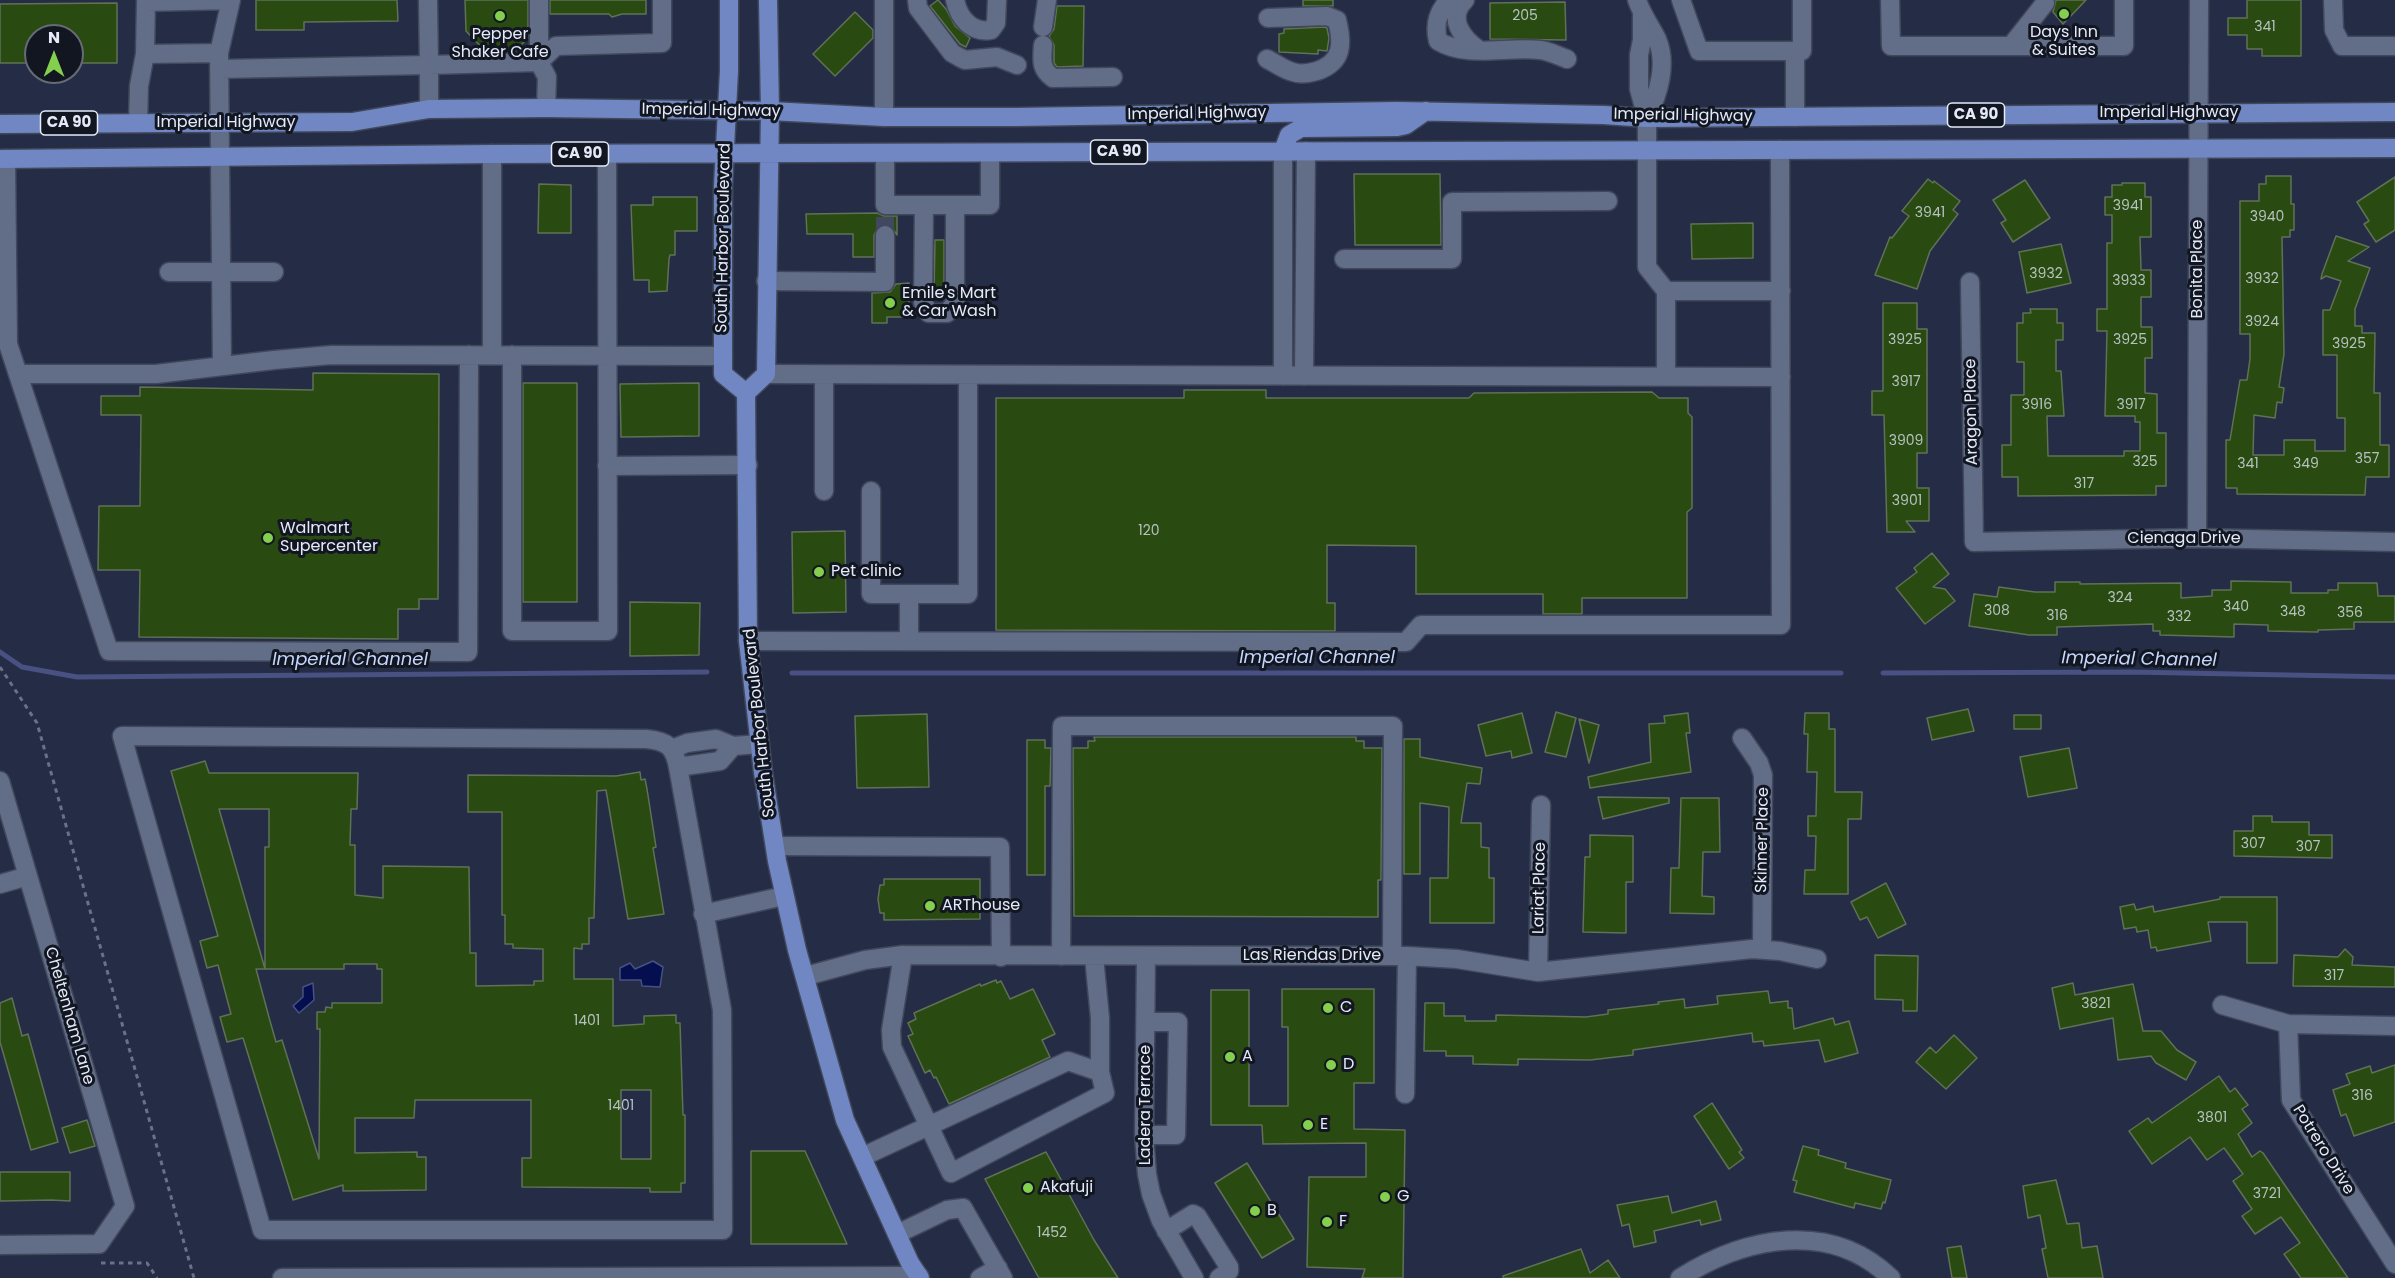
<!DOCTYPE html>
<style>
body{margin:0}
#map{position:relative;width:2395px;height:1278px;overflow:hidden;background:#242d45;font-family:Poppins,sans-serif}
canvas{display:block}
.north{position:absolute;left:24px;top:24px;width:60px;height:60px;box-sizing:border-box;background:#121621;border:2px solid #666b78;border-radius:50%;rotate:0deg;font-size:16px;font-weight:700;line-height:24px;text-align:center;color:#e4eafa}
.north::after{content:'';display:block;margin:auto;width:21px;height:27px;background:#84d04e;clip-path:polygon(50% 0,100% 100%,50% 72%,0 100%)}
</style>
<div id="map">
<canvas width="2395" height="1278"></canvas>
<div class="north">N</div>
</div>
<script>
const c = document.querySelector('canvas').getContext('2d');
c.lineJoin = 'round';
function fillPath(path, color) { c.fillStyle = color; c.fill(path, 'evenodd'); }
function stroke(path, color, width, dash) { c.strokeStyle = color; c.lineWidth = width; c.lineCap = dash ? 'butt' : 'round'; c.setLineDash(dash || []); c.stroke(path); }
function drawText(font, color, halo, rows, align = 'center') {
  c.font = font + ' Poppins,sans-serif'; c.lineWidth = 6; c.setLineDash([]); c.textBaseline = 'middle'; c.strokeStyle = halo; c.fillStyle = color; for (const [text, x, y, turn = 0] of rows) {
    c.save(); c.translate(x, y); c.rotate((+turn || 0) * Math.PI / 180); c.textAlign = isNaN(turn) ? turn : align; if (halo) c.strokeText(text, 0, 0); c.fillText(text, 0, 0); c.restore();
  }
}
const water = new Path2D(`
 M653,961L663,967L660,987L642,986L641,980H620V968L630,963L635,969Z
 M313,983L314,1000L299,1013L293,1006L303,997V987Z`);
const stream = new Path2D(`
 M0,652L22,667L77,677L707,672
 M792,673H1841
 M1883,673L2129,672L2395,677`);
const building = new Path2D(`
 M256,0H397L398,21L304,22V30H256Z
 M465,0H528V38L515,51H485L466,31Z
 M550,0H646V14H622L612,17L609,14H550Z
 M938,0L946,9L955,26L970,38L966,47L960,44L930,6Z
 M1303,0H1333V6H1303Z
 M2056,0H2086L2063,24L2053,12Z
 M2247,0H2301V56H2262V49H2247V35H2228V18H2247Z
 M1565,2L1566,40L1490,39V3Z
 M117,3V63H72V36H36V63H0V4Z
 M1057,6H1084L1083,66L1057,67L1054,63V45L1049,36L1054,29Z
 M855,12L873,30V38L835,76L813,54Z
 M1325,27L1327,28L1329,38L1327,51L1318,50V54L1279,52V34L1284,33V29Z
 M1354,174H1440L1441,245H1355Z
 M2266,176H2291V204H2294V230H2290V237H2282L2284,354L2279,387L2284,388L2282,403L2277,402L2275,418L2254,415L2253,455H2284V440H2315V451H2345V418H2337V355H2323V310H2330L2341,281L2326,276L2321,279L2322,274L2336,236L2369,247L2348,261L2370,268L2355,309V326H2362V333H2375L2374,393H2380V445H2389V477H2366L2365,495L2237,494V488H2226V440H2230L2240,380H2247L2250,359V334H2240V201H2259V184H2266Z
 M2395,177V230L2376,242L2364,224L2369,221L2357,202Z
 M1928,179L1933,183L1934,181L1960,201L1953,210L1958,214L1930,251L1917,289L1875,275L1890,237L1892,238L1909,216L1902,211Z
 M2025,180L2050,218L2013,242L2001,223L2006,220L1993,200Z
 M2122,183H2145V197H2151V237H2140L2141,270H2151V297H2141V327H2152V358H2145V393L2157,394V433H2166V486H2156V495L2018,496V477H2002V445H2011V395H2024V362H2017V323H2023V313H2031L2030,309H2057V323H2063V340H2056V371H2061L2064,416H2047L2048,456H2124V451H2140V422H2135V416H2105L2107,331H2097V309H2107V243H2112V215H2105V197H2112V185H2122Z
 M539,184L571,185V233H538Z
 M653,197H697V231H675V255H670L669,259L667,291L649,292V280H634L631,205H653Z
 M877,213L884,216H897V235L890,225L879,226L874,235V257H853V234H807L806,214Z
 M1753,223V258L1692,259L1691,224Z
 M935,240H944V292H934Z
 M2061,244L2071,283L2027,293L2019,252Z
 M909,283V317H887V323H872V293L890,292L896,284Z
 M1883,303H1917V329H1927V453H1917V488H1929V521H1906L1915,532H1887L1884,415H1872V391H1883Z
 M313,373L439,374L438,599H419V609H398V639L139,637L140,570H98L99,506H140L141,415H101V396H140V387L313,390Z
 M523,383H577V602H523Z
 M699,383V436L621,437L620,384Z
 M1184,390H1266V398H1469L1474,393L1652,392L1659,398H1688V413L1692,417V508L1687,512V598H1582V614H1543V594H1416V546L1327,545V603H1335V631L996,630V398H1184Z
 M845,531L846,612L793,613L792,532Z
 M1932,553L1949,574L1933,587L1945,589L1955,601L1925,624L1896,588L1917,572L1914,568Z
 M2231,581L2291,582V593H2328V590H2338V583H2377L2378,596H2395V622H2354V629L2318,630V632L2268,631V625L2234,624V637L2160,635V631H2153V624L2057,627V635H2029L1969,626L1974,594L1997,597L1999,587L2035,592H2055V582H2080V584L2181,583V598L2212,596V590H2231Z
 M630,602L700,603L699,655L630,656Z
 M1968,709L1974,731L1932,740L1927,718Z
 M1556,712L1576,718L1566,757L1545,752Z
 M1522,713L1532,753L1512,758L1511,751L1486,756L1478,725Z
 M1688,713L1690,733H1686L1691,772L1590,788L1588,777L1651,762L1649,724L1665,723L1664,716Z
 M1805,713H1829V729H1835V792H1862L1861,819H1848V894H1804L1805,870H1815L1816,836H1808V816H1816L1817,772H1807L1808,734H1804Z
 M927,714L929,787L857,788L855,716Z
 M2014,715H2041V729H2014Z
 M1579,719L1599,725L1589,763Z
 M1094,737H1356V741H1364V748H1382L1381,874V880H1378V917L1074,916L1073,748H1088V741H1095Z
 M1404,739H1420V757L1482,768L1480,784L1467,783L1461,823H1481V847L1489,848V878H1494V923H1430V878H1448L1449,807L1420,803V874H1404Z
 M1027,740H1045V748H1051L1050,786H1045V875H1027Z
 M2069,748L2077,788L2028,797L2020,757Z
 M205,761L209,773H358L357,809H351L350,845H355V895L383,898V866L469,867L470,953H476V986L534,985V981H543V949L513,948V944H505V915H502V812H468V775L616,776L640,772L641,780L645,779L647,789L656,847L653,848L664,914L628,919L606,790L597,791L594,918H589V944H582V949L574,948V979H613V1026L644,1024V1016L676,1015V1023H680L683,1115H685V1183H681V1192H650V1188L522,1187V1158H531V1100H415L414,1118H355V1153L417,1152V1157H426V1190L343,1191V1185L293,1200L243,1038L227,1042L220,1017L231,1014L218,965L207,968L200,941L218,936L171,771ZM219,809H269V847H265V969H344V964H377V969H382V1003H332V1008L326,1007L325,1012H317V1029H320L319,1159L282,1040L276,1042L270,1021L256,969H265ZM621,1090H651V1159H621Z
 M1598,797L1669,798V803L1603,819Z
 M1681,798H1719L1720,852H1703L1702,896L1714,897V914L1670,913L1671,868H1679Z
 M2253,816H2272V822H2309V835H2332V858L2234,856V831H2253Z
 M1590,835L1633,836V882H1626V933L1583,932L1585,857H1590Z
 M884,879H980V919L884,920V913H880L878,899L880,885H884Z
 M1886,883L1906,924L1878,938L1867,917L1860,920L1851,902Z
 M2220,897H2277V963H2247V922H2208L2211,941L2157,951L2156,947L2151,948L2148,930L2137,932L2136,927L2124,929L2120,907L2134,904L2136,910L2153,906L2154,912L2220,899Z
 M2345,949L2353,957L2352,965L2395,967V987L2293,986L2294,955L2338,957Z
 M1875,955L1918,956L1917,1011H1903V1000L1875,999Z
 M996,980L997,983L1001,981L1010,999L1033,989L1055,1034L1042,1040L1050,1057L949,1104L936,1077L934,1078L930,1070L925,1073L908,1036L913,1034L908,1023L916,1019L914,1013L980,984L981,986Z
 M2073,983L2075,995L2133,984L2143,1031H2161L2177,1050L2196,1062L2186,1080L2156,1063L2151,1056L2118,1060L2113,1018L2060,1029L2052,988Z
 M1282,989H1374V1083H1354V1129L1405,1130L1403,1278H1362L1365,1269L1307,1267L1309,1177H1366V1143L1263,1144L1262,1125H1211V990H1249V1106H1288V1027H1282Z
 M1768,991L1770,1003L1788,1001V1008H1792L1794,1029L1833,1018L1835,1025L1849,1021L1858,1053L1825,1062L1819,1040L1764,1046L1763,1041L1753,1042L1752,1033L1633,1050V1055L1590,1060L1518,1059V1065L1473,1064V1056H1446V1051H1424L1425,1003H1444V1016H1465V1021H1496V1015L1586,1017L1608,1014V1010L1659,1004L1658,1002L1684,999L1685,1008L1718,1004L1717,996Z
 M12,998L22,1036L28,1034L58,1142L31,1150L0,1042V1003Z
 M1954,1035L1977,1058L1946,1089L1916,1062L1930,1047L1936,1053Z
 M2395,1065V1122L2354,1136L2346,1114L2341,1116L2333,1090L2350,1084L2346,1074L2370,1066L2372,1073Z
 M2219,1076L2230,1092L2235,1088L2248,1105L2242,1109L2252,1123L2238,1134L2252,1157L2260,1151L2263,1153L2348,1278H2301L2284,1254L2300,1243L2281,1217L2255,1234L2242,1216L2252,1209L2233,1181L2243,1174L2224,1148L2207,1160L2190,1137L2152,1164L2129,1131L2148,1118L2152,1123Z
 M1712,1103L1742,1150L1739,1152L1744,1158L1729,1169L1694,1116Z
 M87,1120L95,1146L70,1153L62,1128Z
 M1803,1146L1819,1150L1818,1155L1846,1163L1845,1168L1891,1180L1885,1203L1883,1202L1881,1209L1855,1203L1854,1208L1794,1192L1797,1181L1793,1180Z
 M751,1151H805L847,1244H751Z
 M1046,1152L1094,1240L1118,1278H1039L1035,1271L985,1179Z
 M1247,1163L1294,1239L1262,1258L1215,1183Z
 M0,1172H70V1201L51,1200L0,1201Z
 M2056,1180L2067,1224L2079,1223L2082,1248L2097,1246L2103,1278H2048L2042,1249L2046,1248L2040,1215L2028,1218L2023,1186Z
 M1668,1196L1672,1213L1716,1201L1721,1220L1701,1225L1700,1220L1654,1231L1656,1242L1634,1247L1629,1224L1622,1226L1617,1205Z
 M1961,1246L1967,1278H1952L1947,1248Z
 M1581,1249L1590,1273L1608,1260L1620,1278H1503V1276Z`);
const minorTunnel = new Path2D(`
 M885,235V213`);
const path = new Path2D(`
 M0,667L37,723L194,1278
 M101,1263H147L157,1278`);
const minor = new Path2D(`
 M428,0L429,65L539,62L556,46L662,43V0
 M539,0V62L547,77L546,108
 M884,0V117
 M917,0L918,8L952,53L959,57L965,60L997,57L1017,65
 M955,0C959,19 972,33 991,30L996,23L997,0
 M1450,0C1438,10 1434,25 1438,41C1468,59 1507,46 1540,50C1549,51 1559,56 1567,59
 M1465,0C1446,18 1463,39 1479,50
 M1637,0C1642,15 1650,25 1657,39C1668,65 1658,94 1647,118
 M1681,0L1699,51H1802V0
 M1890,0L1891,46H2124V0
 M2333,0L2334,30L2342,46H2395
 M146,2L231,0L219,53L222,366
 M1642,16V40L1639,55V89L1647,118V267L1666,291V376
 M1043,27L1047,0
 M1043,45C1042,60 1040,69 1053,78L1113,77
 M2011,46L2045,3
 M1795,51V117
 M145,54L219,53
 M1267,59C1275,63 1284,70 1293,72C1301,75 1310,73 1317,71C1343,62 1343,44 1337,20L1327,16L1268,18
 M220,69L429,65V109
 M138,123L139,86L145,54L146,0
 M492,154V355
 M885,154V205H990V153
 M6,159L8,344L109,651L468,652L469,355
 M924,205L923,303L929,313H947L955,303V205
 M1344,259H1452V202L1608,201
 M169,272H274
 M766,281L885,282V235
 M1970,282L1974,542L2197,538L2395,542
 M1666,291H1781
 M512,355V631H608L607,154
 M18,374H156L274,360L331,355L723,356
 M766,374L1781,377
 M1283,376V151
 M1304,376L1306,151
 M607,466L748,465
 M824,491V375
 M871,491V594H968V375
 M2197,538L2199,0
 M909,594V641
 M748,641L1406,642L1421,625H1781L1780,150
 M122,736L646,739C667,741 674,746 678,767L722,1010L723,1230H262Z
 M1742,738L1759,763L1763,775L1762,949
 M672,749L687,743L716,739L733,746L760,744
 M678,767L720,761L733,746
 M0,781L125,1206L99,1244L0,1245
 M775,846L1000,847L1001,957
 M0,884L28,876
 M703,914L784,896
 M903,955L891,1030L892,1047L951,1173L1105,1093L1100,1072V1018L1094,957
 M1061,956L1062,726H1393L1392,956
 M1146,957L1144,1135L1147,1174L1151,1194L1161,1221L1194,1278
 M1538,972L1541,805
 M806,976L865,960L903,955L1407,956L1457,959L1538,972L1752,949L1780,951L1817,959
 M2222,1005L2288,1024L2395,1026
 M2288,1024L2291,1100L2395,1264
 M1405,1094L1407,956
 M1144,1135H1176L1178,1022H1146
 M862,1157L1068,1061L1100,1072
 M1166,1231L1193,1214L1197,1216L1229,1267V1271L1219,1278
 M897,1234L947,1210L963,1208L1003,1278
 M282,1278L919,1276
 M980,1278L998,1268
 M1680,1278C1745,1237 1830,1219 1891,1278`);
const major = new Path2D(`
 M729,0V71L723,186V374L746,393
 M768,0L770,111L766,374L746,393L748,641L763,772L777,861L797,950L845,1120L910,1263L920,1278
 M0,124L352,122L429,109L546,108L770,111L884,117H1016L1397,111L1604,115L1647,118L2395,112
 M1283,151L1289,135L1301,128L1397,127L1406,125L1426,111
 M0,159L492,154L2395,148`);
const markers = [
 [2064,14,6,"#84d04e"],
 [500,16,6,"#84d04e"],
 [890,303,6,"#84d04e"],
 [268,538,6,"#84d04e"],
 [819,572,6,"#84d04e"],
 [930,906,6,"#84d04e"],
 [1328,1008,6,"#84d04e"],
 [1230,1057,6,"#84d04e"],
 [1331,1065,6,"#84d04e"],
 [1308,1125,6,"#84d04e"],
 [1028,1188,6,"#84d04e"],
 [1385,1197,6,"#84d04e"],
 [1255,1211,6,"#84d04e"],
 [1327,1222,6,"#84d04e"]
];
const numberNames = [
 ["205",1525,16],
 ["341",2265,27],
 ["3941",2128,206],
 ["3941",1930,213],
 ["3940",2267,217],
 ["3932",2046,274],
 ["3932",2262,279],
 ["3933",2129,281],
 ["3924",2262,322],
 ["3925",1905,340],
 ["3925",2130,340],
 ["3925",2349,344],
 ["3917",1906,382],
 ["3916",2037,405],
 ["3917",2131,405],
 ["3909",1906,441],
 ["357",2367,459],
 ["325",2145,462],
 ["341",2248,464],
 ["349",2306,464],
 ["317",2084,484],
 ["3901",1907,501],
 ["120",1149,531],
 ["324",2120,598],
 ["340",2236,607],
 ["308",1997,611],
 ["348",2293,612],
 ["356",2350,613],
 ["316",2057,616],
 ["332",2179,617],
 ["307",2253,844],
 ["307",2308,847],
 ["317",2334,976],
 ["3821",2096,1004],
 ["1401",587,1021],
 ["316",2362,1096],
 ["1401",621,1106],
 ["3801",2212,1118],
 ["3721",2267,1194],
 ["1452",1052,1233]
];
const shields = [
 [1976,115,57],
 [69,123,57],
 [1119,152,57],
 [580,154,57]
];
const shieldNames = [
 ["CA 90",1976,115],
 ["CA 90",69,123],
 ["CA 90",1119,152],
 ["CA 90",580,154]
];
const poiNames = [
 ["Days Inn",2064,33,"center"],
 ["& Suites",2064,51,"center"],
 ["Pepper",500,35,"center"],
 ["Shaker Cafe",500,53,"center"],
 ["Emile's Mart",902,294],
 ["& Car Wash",902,312],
 ["Walmart",280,529],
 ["Supercenter",280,547],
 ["Pet clinic",831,572],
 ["ARThouse",942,906],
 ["C",1340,1008],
 ["A",1242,1057],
 ["D",1343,1065],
 ["E",1320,1125],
 ["Akafuji",1040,1188],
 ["G",1397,1197],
 ["B",1267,1211],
 ["F",1339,1222]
];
const streetNames = [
 ["Imperial Highway",711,111,1],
 ["Imperial Highway",2169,113],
 ["Imperial Highway",1197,114,-1],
 ["Imperial Highway",1683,116,1],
 ["Imperial Highway",226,123],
 ["South Harbor Boulevard",724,238,-89],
 ["Bonita Place",2198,269,-90],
 ["Aragon Place",1972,412,-91],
 ["Cienaga Drive",2184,539],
 ["South Harbor Boulevard",760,723,-96],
 ["Skinner Place",1763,840,-89],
 ["Lariat Place",1540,888,-89],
 ["Las Riendas Drive",1312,956],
 ["Cheltenham Lane",69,1016,74],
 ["Ladera Terrace",1146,1105,-90],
 ["Potrero Drive",2323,1150,58]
];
const waterNames = [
 ["Imperial Channel",1317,658],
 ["Imperial Channel",350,660],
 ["Imperial Channel",2139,660,1]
];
fillPath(water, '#050f4f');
stroke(water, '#485182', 1.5);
stroke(stream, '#485182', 5);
fillPath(building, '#294a10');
stroke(building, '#607157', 1.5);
stroke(minorTunnel, '#414960', 18, [18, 9]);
stroke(minor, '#41485c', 21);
stroke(major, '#41485c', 21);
stroke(path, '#6a7287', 3, [4.5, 4.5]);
stroke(minor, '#626d88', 18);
stroke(major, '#7087c3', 18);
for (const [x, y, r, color] of markers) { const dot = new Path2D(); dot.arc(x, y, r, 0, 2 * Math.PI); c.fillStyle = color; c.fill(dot); stroke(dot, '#121621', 2); }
drawText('14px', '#b5c2c0', null, numberNames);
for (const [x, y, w] of shields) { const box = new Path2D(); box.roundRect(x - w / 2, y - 12, w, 24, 4.5); c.fillStyle = '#121621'; c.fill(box); stroke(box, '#e4eafa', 1.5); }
drawText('bold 15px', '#e4eafa', null, shieldNames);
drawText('16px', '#e4eafa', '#121621', poiNames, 'left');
drawText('16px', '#e4eafa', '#121621', streetNames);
drawText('italic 18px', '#c5d7ff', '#121621', waterNames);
</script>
